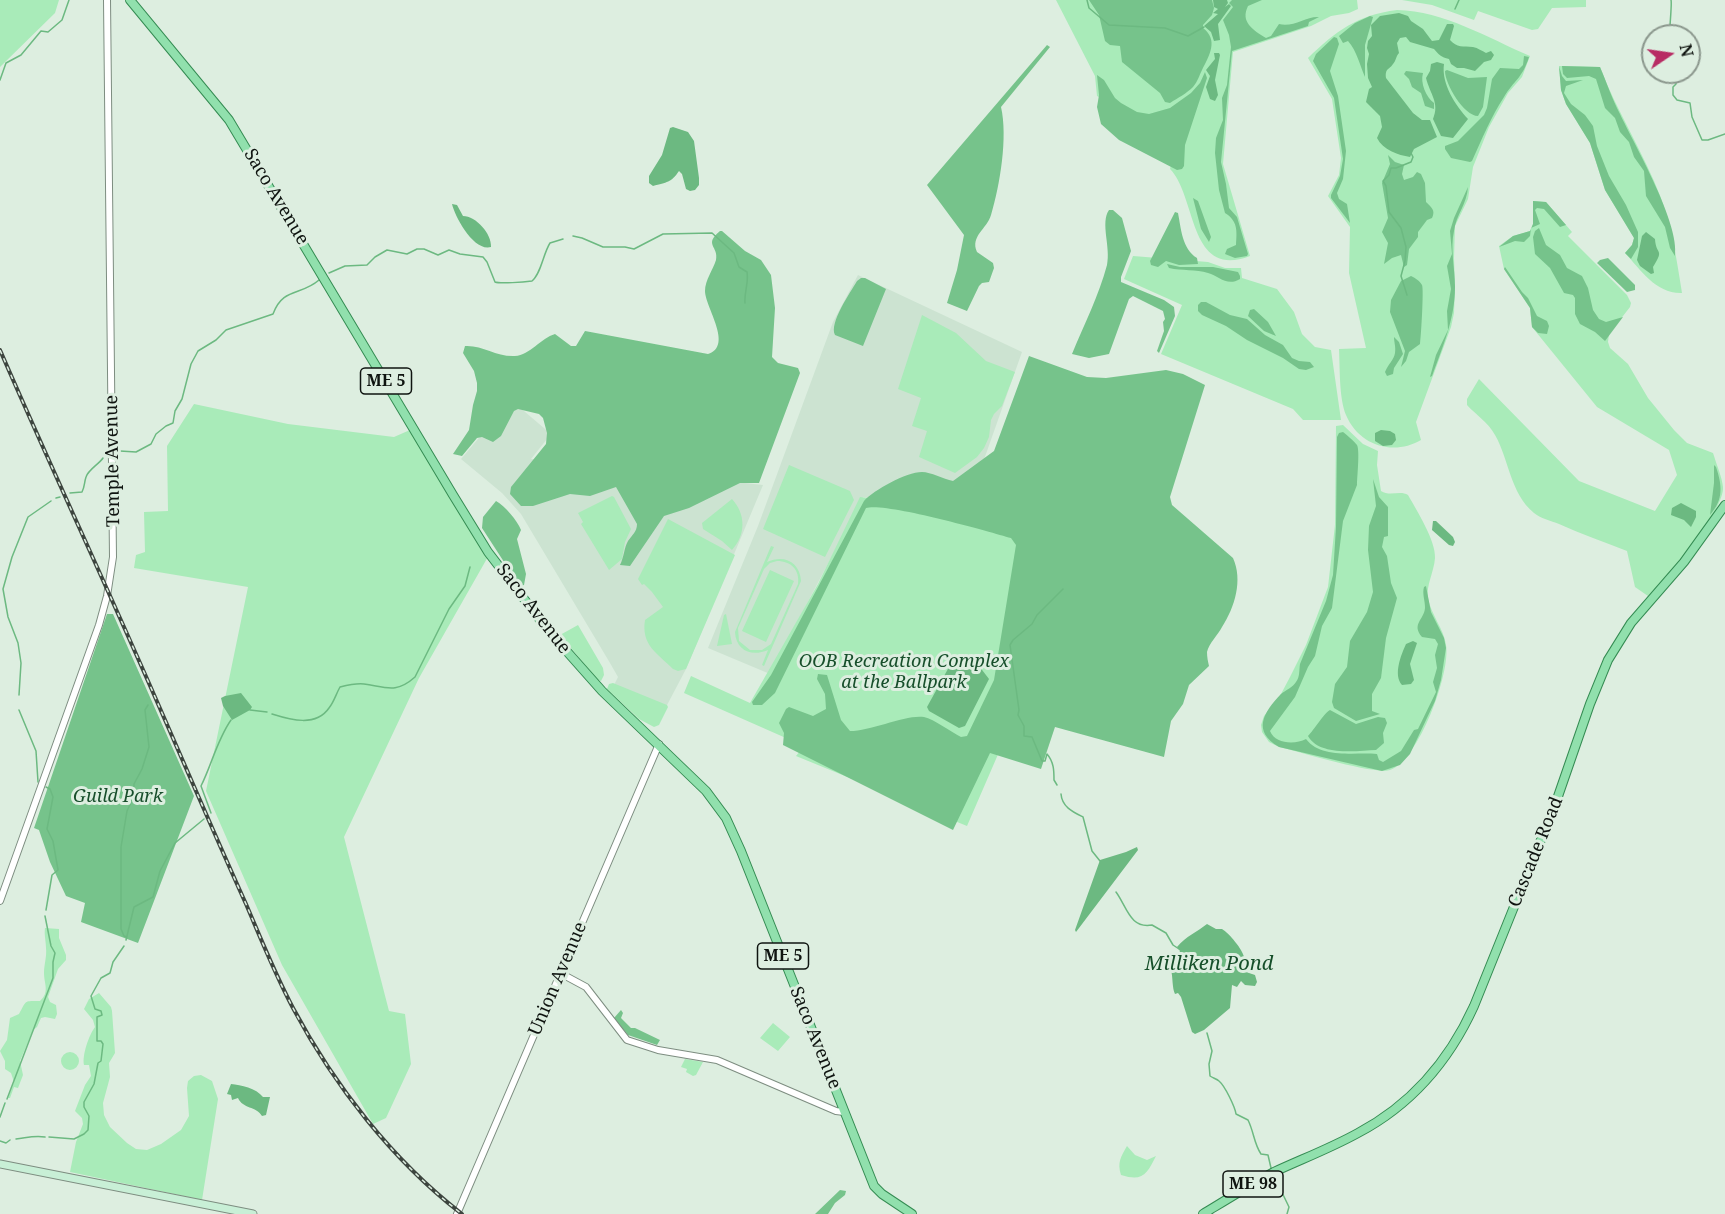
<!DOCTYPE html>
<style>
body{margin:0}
#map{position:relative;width:1725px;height:1214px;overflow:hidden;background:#ddeee0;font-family:"Noto Serif",serif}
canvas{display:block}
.north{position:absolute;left:1641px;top:24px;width:60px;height:60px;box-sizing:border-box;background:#ddeee0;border:2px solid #8b978d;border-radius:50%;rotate:77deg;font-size:16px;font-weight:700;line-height:24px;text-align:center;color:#0f1410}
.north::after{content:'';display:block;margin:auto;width:21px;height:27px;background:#b82c64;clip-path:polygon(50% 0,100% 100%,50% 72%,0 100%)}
</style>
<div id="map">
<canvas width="1725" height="1214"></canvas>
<div class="north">N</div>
</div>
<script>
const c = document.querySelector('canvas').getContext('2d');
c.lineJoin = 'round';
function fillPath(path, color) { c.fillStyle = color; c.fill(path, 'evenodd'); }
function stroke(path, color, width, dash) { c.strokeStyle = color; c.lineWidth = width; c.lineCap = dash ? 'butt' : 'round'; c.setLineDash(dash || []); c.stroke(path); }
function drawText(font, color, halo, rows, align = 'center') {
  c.font = font + ' "Noto Serif",serif'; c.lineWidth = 6; c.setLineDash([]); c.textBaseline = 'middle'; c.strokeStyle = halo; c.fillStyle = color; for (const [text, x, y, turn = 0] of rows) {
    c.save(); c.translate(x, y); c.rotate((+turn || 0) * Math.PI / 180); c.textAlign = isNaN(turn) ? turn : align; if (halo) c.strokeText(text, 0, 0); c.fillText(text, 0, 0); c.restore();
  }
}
const built = new Path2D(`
 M858,275L1022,352L963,519L863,497L770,674L708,648L758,526L833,322Z
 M511,400L551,434L531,459L763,485L686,669L666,707L614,685L618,677L610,663L521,514L502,493L461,459Z`);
const green = new Path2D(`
 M0,0H59L55,13L0,67Z
 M1056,0H1357L1358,9L1349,13L1331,16L1311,26L1233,52L1223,164L1250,256C1188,280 1197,196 1170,169L1177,137L1097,96L1095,76Z
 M1402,0H1586V7L1552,8L1538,29L1532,30L1478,11L1474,20L1432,5Z
 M1397,10C1444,11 1488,38 1530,56L1522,77L1508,93L1489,127L1473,167L1468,199L1455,226L1454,258L1455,287L1454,313L1451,327L1416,422L1421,440C1394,456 1359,446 1346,415C1339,398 1340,369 1339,349L1366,348L1349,273L1350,227L1328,196L1339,175L1341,158L1332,99L1308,58C1336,31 1357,15 1397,10Z
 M1559,66L1600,67C1617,112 1644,153 1661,198C1672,228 1677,261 1682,293C1656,294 1641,270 1625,253L1632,245L1634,238L1605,190L1590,143L1566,104L1561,90Z
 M1533,201L1546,202L1572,232L1568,236L1627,295L1631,303L1630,307L1609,334L1608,342L1610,348L1628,364L1648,398L1674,430L1687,443L1713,453L1714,456C1717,466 1722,477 1723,487C1725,510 1666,579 1648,596L1635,587L1627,551C1605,542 1581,534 1559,524C1551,521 1540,518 1534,513C1510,493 1509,459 1495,435C1488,422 1476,415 1467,405V399L1479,379L1579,481L1655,511L1677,475L1669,450L1597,407L1532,327L1530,308L1504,269L1499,246L1513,236L1530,231L1533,224Z
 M1133,256L1208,262L1225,268H1241L1242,278L1277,289L1294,312L1302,334L1315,347L1331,350L1341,420H1303L1293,409L1161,354L1182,305L1124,279Z
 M922,315L956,333L986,361L1015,372L1002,406L994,414L991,420L989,437L984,448L977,457L955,473L919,457L927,431L912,426L921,398L898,389Z
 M194,404L288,424L394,437L410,430L489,555L419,678L344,837L389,1011L405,1014L411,1064L386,1118L373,1124L282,965L206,791L248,587L134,568L136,555L145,552L144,512L168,511L167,446Z
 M1343,425L1363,444L1378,451L1377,465L1381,491C1390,497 1400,490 1408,495C1417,511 1436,541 1435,558C1434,572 1426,585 1428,598C1431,615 1444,629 1446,645C1451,673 1418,761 1390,770C1375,775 1300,752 1279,747L1269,742L1262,732L1261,725L1264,716L1281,694L1290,677L1306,645L1328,587L1335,525L1336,426Z
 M789,465L850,491L854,500L825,557L763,529Z
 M612,496L614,497L631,529L625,542L622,559L609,570L581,524L583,522L578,513Z
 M860,497L930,506L1077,541L1051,632L967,826L796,756L804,746L684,693L691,676L750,703L818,584Z
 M732,499C746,514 746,535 732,550L722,541L703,529L702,523Z
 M668,519L735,555L686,669L678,671L673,669C657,653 641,645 645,620L663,607L652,592L644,584L642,585L638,579Z
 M771,546L774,547L767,562C784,554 800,562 801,581L764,666L762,665L768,650C752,657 736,651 735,632ZM777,561C791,561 800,570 798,584L771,644L762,650H750L739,641L738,628L764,569L770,563Z
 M770,570L794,581L766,642L742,631Z
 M726,614L732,644L717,646L724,615Z
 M578,625L603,668L604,675L601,681L598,680L560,635Z
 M613,683L667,705L668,707L659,725L654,727L639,719L607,689L609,684Z
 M45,928L59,929V938L66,955V960L58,969L48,997L50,1002L56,1005L57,1014L55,1019L45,1017L41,1018L37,1027L33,1030L20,1061L23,1075L18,1088L14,1087L10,1098H8L14,1082L11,1073L5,1069V1061L0,1051L7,1040L10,1018L19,1014C27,1000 23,1001 40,1001C50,992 44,984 44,973C44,965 47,956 46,948C46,941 44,935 45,928Z
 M99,993L111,1007L112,1011L115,1053L109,1063L110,1077L103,1103L104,1115L110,1127L127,1143L136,1149L147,1150L161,1144L181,1130L189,1116L187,1088L188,1081L194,1076L201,1075L212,1081L218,1099L202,1200L70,1172L76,1142L83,1124L82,1118L75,1111L85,1085L91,1076L89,1065H84C82,1055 89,1035 95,1027L93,1020L84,1009L89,999Z
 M773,1023L790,1037L778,1051L760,1038Z
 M61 1061a9 9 0 1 1 18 0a9 9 0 1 1-18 0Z
 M685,1059L703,1062L696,1075L693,1076L686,1072L687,1069L681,1067Z
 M1127,1146L1135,1155L1147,1160L1156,1156C1147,1174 1143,1182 1121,1175C1117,1162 1121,1157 1127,1146Z`);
const forest = new Path2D(`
 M1089,0H1212L1214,8L1212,15L1203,25V28C1219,40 1209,56 1202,70C1199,76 1198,81 1193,87C1187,93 1178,98 1170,103L1165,102L1160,93L1122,62L1120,46L1110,45L1105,41L1099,15Z
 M1232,0H1262L1248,6C1240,22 1253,30 1266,38L1271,36L1279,24C1293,28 1306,16 1319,17L1309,22L1308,26L1232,51L1221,162L1226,184L1229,208L1237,217L1248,254L1247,256L1235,258L1225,254L1227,249L1236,245C1237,231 1238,221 1225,213L1219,190L1215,153L1216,138L1223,120L1222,98L1227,85L1231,47L1229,35L1223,20L1233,7L1229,3Z
 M1370,16L1373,17L1365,45V77C1360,66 1357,51 1348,41L1343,43L1339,36L1355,23Z
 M1334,37L1337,38L1339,44L1330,71L1338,96L1346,151L1343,179L1337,193L1339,199L1347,204L1350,223L1331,198V195L1340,176L1343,159L1334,98L1313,61L1316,54Z
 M1047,45L1050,47L1001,107C1008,137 1000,185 991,215C987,229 970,236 977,252L993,263L994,268L989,282L982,283L979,286L967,311L947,303L957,270L964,235L927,185Z
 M1524,56L1529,57C1522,79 1514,80 1504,97C1491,117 1482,139 1472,161L1470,162L1451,158L1445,149V146L1458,141L1484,115L1487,108L1492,79L1500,68L1519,69L1523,65Z
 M1559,66L1562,76L1566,81L1583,80L1566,86L1564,93L1571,104L1585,115L1593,126L1597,146L1609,176L1626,205L1638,232V247L1631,259L1625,253L1632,245L1634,238L1605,190L1590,143L1566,104L1561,90Z
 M1562,66L1600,67C1607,83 1612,99 1620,114C1635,146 1680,223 1675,256L1670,248L1665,227L1646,196L1644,171L1634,157L1629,142L1620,132L1615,118L1605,108L1596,79L1589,76L1567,78L1563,74Z
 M1447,70L1468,78L1487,77L1483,107L1478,116C1464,116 1445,84 1445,71Z
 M1406,71L1423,73C1420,83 1426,97 1434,103V109L1425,106L1421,93L1412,87L1409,79L1404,74Z
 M1205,72L1207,78L1185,145L1184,166L1182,169L1177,170L1119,140L1101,124L1097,107L1099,95L1097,75L1104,80L1115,98L1121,103L1137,112L1149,114L1170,108L1191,93L1200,83Z
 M1388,155L1395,162L1404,165L1402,174L1404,180L1413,177L1417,172L1421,174L1425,183L1426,202C1431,207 1436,210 1432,218L1427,220L1418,232V237L1409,249L1407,265L1404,267L1401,255L1392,258L1384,264L1388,243L1382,232L1388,218L1382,183L1390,164Z
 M1468,187C1467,204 1456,215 1454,231C1450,249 1455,268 1455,287C1455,319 1443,346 1432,376L1430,377L1436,355L1448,330L1447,311L1451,289L1447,266L1452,254L1450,231L1454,218Z
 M1193,198L1198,201L1211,237L1209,242L1201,229Z
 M1533,201L1546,202L1566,225L1560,227L1544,209L1537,208L1535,210L1540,224L1531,228L1530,236L1524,242L1515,241L1499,247L1513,236L1530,231L1533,224Z
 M1109,210H1113L1122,218L1131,251L1121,277V282L1164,300L1174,307L1175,316L1159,353L1157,351L1164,331L1163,322L1165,319L1163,311L1133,296L1129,299L1109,354L1089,358L1072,354C1084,325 1099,295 1107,265C1111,247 1100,223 1109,210Z
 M1175,212L1178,213C1181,228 1182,249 1197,258L1198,264L1179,265L1166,261L1158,267L1151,265L1150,261Z
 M1539,228L1546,245L1560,255L1567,268L1582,276L1588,288L1593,310L1599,319L1606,322L1623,317L1605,341L1595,332L1580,324L1575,314V298L1573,295L1564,293L1550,268L1535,254L1533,237L1535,231Z
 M720,231H722L745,251L761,260L771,275L775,308L772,357L778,363L798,368L800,373L759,483H740L689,508L664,516L630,566L620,565C624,557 624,548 628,541C632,535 637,532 637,524L616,487L590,496L570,494L533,506H521L510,494L511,487L546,444L547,433L543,418L539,414L518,409L514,411L501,436L493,442L482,437L477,438L462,456L453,454L469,430L473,405L477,391V383L474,371L463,353L465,346C483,345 496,357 515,356C530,355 541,338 555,334L571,346H576L585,331L708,354C734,346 705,307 705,291C705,280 713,270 716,260C719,246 703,245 720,231Z
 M1608,258L1635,285V290L1627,292L1597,263L1600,260Z
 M1167,264L1180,267H1213L1238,272L1240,276V279C1227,287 1219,276 1208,273C1196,269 1182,271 1169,268Z
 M1505,267L1522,292L1528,298L1537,316L1547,321L1549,326L1547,334L1538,333L1532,327L1530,308L1504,269Z
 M1411,276C1415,278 1419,280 1422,285C1424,289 1421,337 1420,344L1409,352L1406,361L1401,367L1405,351L1390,312L1391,300L1401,281Z
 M861,278H865L886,289L863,346L835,335C829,323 850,293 857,281Z
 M1206,302L1230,315L1247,319L1265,335L1283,345L1292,358L1299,361L1310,362L1314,367L1306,370L1299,369L1283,358L1247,340L1226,326L1202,315L1198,311V305L1201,302Z
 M1254,309L1268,322L1276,336L1264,331L1248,316L1250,310Z
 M1394,337L1399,342L1403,354L1394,368L1393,374L1387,376L1385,372C1388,364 1394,360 1395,353C1396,347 1394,342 1394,337Z
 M1029,356L1087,377L1106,378L1166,370L1183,374L1205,385L1170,497L1172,505L1233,558C1243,580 1235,607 1222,627C1218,635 1209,643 1207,652C1207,657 1208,662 1209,666L1189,685L1183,704L1171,721L1164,757L1055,727L1041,769L990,753L953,830L783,745L784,733L779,723L786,709L789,707L813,716L826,709L825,694L817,679L818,674L827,675L841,720L850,731C871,731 907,714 924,717C934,719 951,732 961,737L967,736L994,680L1016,545L1011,538C987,531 885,502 866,508L775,693L762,705H753L752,702L771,675L864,501C874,490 906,472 922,472C931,472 943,479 953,481L994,451Z
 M1343,432C1347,435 1354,441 1357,445C1360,451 1357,477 1357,485L1343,521L1332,608L1322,626L1315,656L1308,667L1295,697L1270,731C1275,744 1295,745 1306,739C1321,759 1354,752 1377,754L1379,760L1383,762L1401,751L1414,730L1418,729L1436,692L1433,682L1437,668L1435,655L1438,644L1435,639L1422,637C1411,624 1424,620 1425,608C1425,600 1422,594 1424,587L1426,586L1431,612L1444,638L1446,648L1441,680L1435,701L1410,754L1400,765L1382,771L1279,747C1252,731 1263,713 1281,694C1286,690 1293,687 1296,682C1300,677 1299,670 1300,664L1326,601L1333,575L1336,527L1337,437L1339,433Z
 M1714,465L1716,467C1722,485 1724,499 1710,515L1714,483Z
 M1373,479L1379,497L1388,507V536L1384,537L1382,547L1387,556L1391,583L1397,598L1386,638L1381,678L1372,694V711L1380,714L1356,721L1334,708L1332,702L1335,684L1347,667L1350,641L1367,612L1373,592L1368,550L1369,526L1376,506Z
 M496,501C505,506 517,520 521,530L517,539L526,574L524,585L520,586L517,582L482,528L483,517Z
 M107,614H113L194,796L138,943L81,922L85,903L66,896L50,862L39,830L34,828Z
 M1330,710L1356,724L1378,717L1385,718L1387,723L1383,733L1384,743L1376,750C1356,751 1319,756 1308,736C1314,730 1324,713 1330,710Z
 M621,1010L623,1013L621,1018L631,1028H635L660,1040L657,1045L628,1035L614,1018Z
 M840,1190L846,1191L845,1195L835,1203L828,1214H815Z`);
const water = new Path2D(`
 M1213,0H1227L1228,3L1225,7L1229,4L1231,6L1218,24L1220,40L1214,41L1211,32L1204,26L1218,14L1213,13L1218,9L1214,7Z
 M1399,13L1408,16L1411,21L1423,29L1432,41L1439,40L1447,24H1453L1454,26L1450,40C1457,48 1463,46 1473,47C1478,48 1482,51 1486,53L1491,51L1494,55L1491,60L1484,62L1475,71L1464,68H1457L1451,64L1449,59C1441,57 1439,55 1434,49L1410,42L1406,37L1400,38L1397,43L1399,53C1396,56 1396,61 1393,64C1389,70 1385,68 1386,78L1413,113L1422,120H1430L1437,137L1414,149L1410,157C1398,155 1383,150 1377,138L1382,127L1380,116L1366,102L1369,89L1372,87L1368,78L1367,64L1369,54L1367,48L1368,41L1372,36L1371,25L1380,16Z
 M1214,53H1219L1220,55L1215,80L1218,95L1215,101L1210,99L1206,87L1210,76L1206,70L1215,59Z
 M1437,62L1444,64C1441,84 1456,106 1468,119L1453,138L1441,136L1433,119C1440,103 1430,94 1426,78L1430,71L1431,64Z
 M673,127L688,132L694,141L699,178V185L695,190L690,191L686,189L682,174L679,171C671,183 667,182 653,186L649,183V176L662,155L670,128Z
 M452,204L457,205L463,216C476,216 492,234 491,247C474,252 455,217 452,204Z
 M1646,232L1655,239C1656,256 1665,248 1653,267L1654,273L1651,274L1640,266L1637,260L1642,236Z
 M1381,430L1390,431L1395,434L1396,440L1392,445L1383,446L1375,441V433Z
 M1681,503L1696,511V517L1691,527L1684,520L1671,515L1672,508Z
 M1433,521H1436L1453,537L1455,542L1453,546L1449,545L1432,530Z
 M1413,641L1417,643L1410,664L1414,680L1411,684L1402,685C1393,675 1401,655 1406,644Z
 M968,655L976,662L989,679L965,726L959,728L929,711L927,707L949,667Z
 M241,693L252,707L250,710L232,720L223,706L221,698L225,696Z
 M1137,847L1138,850L1076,932L1075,930L1100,860L1126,852Z
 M1207,924L1216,929H1222C1229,933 1243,950 1244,957C1244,964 1243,966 1246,972L1255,975L1257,982L1255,986L1245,985L1241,981L1237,987L1232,985L1230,1008L1204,1030L1195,1034L1192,1032L1181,997L1178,993L1175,994C1172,988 1173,977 1171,970L1180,951L1177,947C1186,936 1197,932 1207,924Z
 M231,1084C241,1085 256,1088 263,1097H270L266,1115L262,1116C256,1106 243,1109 238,1098L232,1100L231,1095L227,1094Z`);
const stream = new Path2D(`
 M1087,0L1089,8L1109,25L1165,28L1188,36L1204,27
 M1671,0C1672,3 1670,22 1670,27L1676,34V36
 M1455,9L1459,0
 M1677,72L1676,84L1673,87V95L1677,100L1690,103L1692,117L1702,140H1708L1725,134
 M0,80L6,63L21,55L41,31L48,32L62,20L69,0
 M573,236L582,238L603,247H625L634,249L663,234L712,233L734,253L739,267L747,272C749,283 744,292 745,303
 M329,273L345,266L367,265L375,257L387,250L407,254L417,249H424L438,255L449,250L460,254L483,257L487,262L495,282C500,284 524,282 532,281C541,274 543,254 550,243L563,239
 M1407,295L1401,276L1405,261L1406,247L1401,228L1389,212L1386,186L1383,181L1389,175L1391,168H1396L1411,162L1413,157L1411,153
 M120,451L136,452L151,444L156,434L166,426L173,423L175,411L182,399L191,364L198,351L216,340L226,330L273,314C283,287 301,296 319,280
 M70,493L82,492C85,486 84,483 86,477C88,470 99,464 103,458
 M56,498L60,497
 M19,695L21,663L18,643L8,617L3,589L12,557L28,517L51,501
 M19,710L36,751L38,782
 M250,710L267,712
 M272,714C291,720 316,727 329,708C334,702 336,694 340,687C348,685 357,683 364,684C386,687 396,694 415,677L449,609L465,586L470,567
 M1057,785L1054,780C1054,771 1054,762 1047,754L1045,761H1042L1032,737L1024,736V726L1018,715L1019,710L1010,645L1013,640L1032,624L1037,615L1063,589
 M1061,794C1062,807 1073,812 1083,817L1092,851L1100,861
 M211,813L201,786C212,764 217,740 231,720
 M1116,892C1127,907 1130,929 1152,925L1166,933L1173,945L1179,949
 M46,910L52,875L58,870L53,841L47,829L53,797L50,789L46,787
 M127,937L124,936L121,929V847L127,811L134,796V784L142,769L149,747L145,710L148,705
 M126,940L134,907L153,897L160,871L175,843L204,819
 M1207,1033L1212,1051L1209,1064L1210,1076C1213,1078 1217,1079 1219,1081C1225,1086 1235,1107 1236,1114L1248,1120C1254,1132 1254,1144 1261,1154L1268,1155L1271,1168
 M7,1099L53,978V962L55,953L51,946L45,916
 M0,1117L5,1103
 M49,1137L74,1139L84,1134L88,1130L89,1116L84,1107V1102L94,1084L98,1063L101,1061L103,1044L101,1041H97V1017L102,1015L101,1011L95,1009L91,996L101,978L110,973L113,962L124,946
 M16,1139C26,1138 34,1135 45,1137
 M0,1141L6,1143L10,1140
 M1275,1178L1289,1207L1287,1214`);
const tertiary = new Path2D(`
 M0,901L99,625L107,596L113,557L107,0
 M560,973L586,987L627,1040L658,1050L717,1060L836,1111L844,1112
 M457,1214L659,744`);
const secondary = new Path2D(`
 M0,1164L253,1214`);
const primary = new Path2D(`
 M130,0L229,120L453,495L488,552L547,629L602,691L706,791L726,818L741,851L874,1186L882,1194L912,1214
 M1203,1214C1226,1200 1250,1185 1274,1172C1302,1159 1331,1148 1358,1133C1411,1105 1449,1061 1474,1006L1555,805L1590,704L1608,660L1631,623L1684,562L1725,505`);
const rail = new Path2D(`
 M0,350C53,472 109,591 162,713C190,777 217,840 246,904C261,939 275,974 293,1008C334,1085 392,1160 462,1214`);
const shields = [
 [386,381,51],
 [783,956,51],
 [1253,1184,60]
];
const shieldNames = [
 ["ME 5",386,381],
 ["ME 5",783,956],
 ["ME 98",1253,1184]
];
const streetNames = [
 ["Saco Avenue",276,197,59],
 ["Temple Avenue",113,461,-91],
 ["Saco Avenue",533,609,52],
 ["Cascade Road",1536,852,-68],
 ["Union Avenue",558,979,-67],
 ["Saco Avenue",815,1038,68]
];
const parkNames = [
 ["OOB Recreation Complex",904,662],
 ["at the Ballpark",904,683],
 ["Guild Park",118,797]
];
const waterNames = [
 ["Milliken Pond",1209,964]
];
fillPath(built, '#cce3d1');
fillPath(green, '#a9ebb9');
fillPath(forest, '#76c38b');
fillPath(water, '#6cb981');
stroke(stream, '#6cb981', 1.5);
stroke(tertiary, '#7d8d80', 8);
stroke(secondary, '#7d8d80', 9);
stroke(primary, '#348b52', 10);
stroke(tertiary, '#fff', 6);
stroke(secondary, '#c8efd6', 7);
stroke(primary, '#91e0ad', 8);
stroke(rail, '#3d453f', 4);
stroke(rail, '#ddeee0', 1.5, [4.5]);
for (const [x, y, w] of shields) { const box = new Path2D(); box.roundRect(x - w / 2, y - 13, w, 26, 4.5); c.fillStyle = '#ddeee0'; c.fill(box); stroke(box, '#0f1410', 1.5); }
drawText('bold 16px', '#0f1410', null, shieldNames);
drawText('18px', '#0f1410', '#ddeee0', streetNames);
drawText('italic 18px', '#174f2b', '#ddeee0', parkNames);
drawText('italic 20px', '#164f2a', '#ddeee0', waterNames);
</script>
